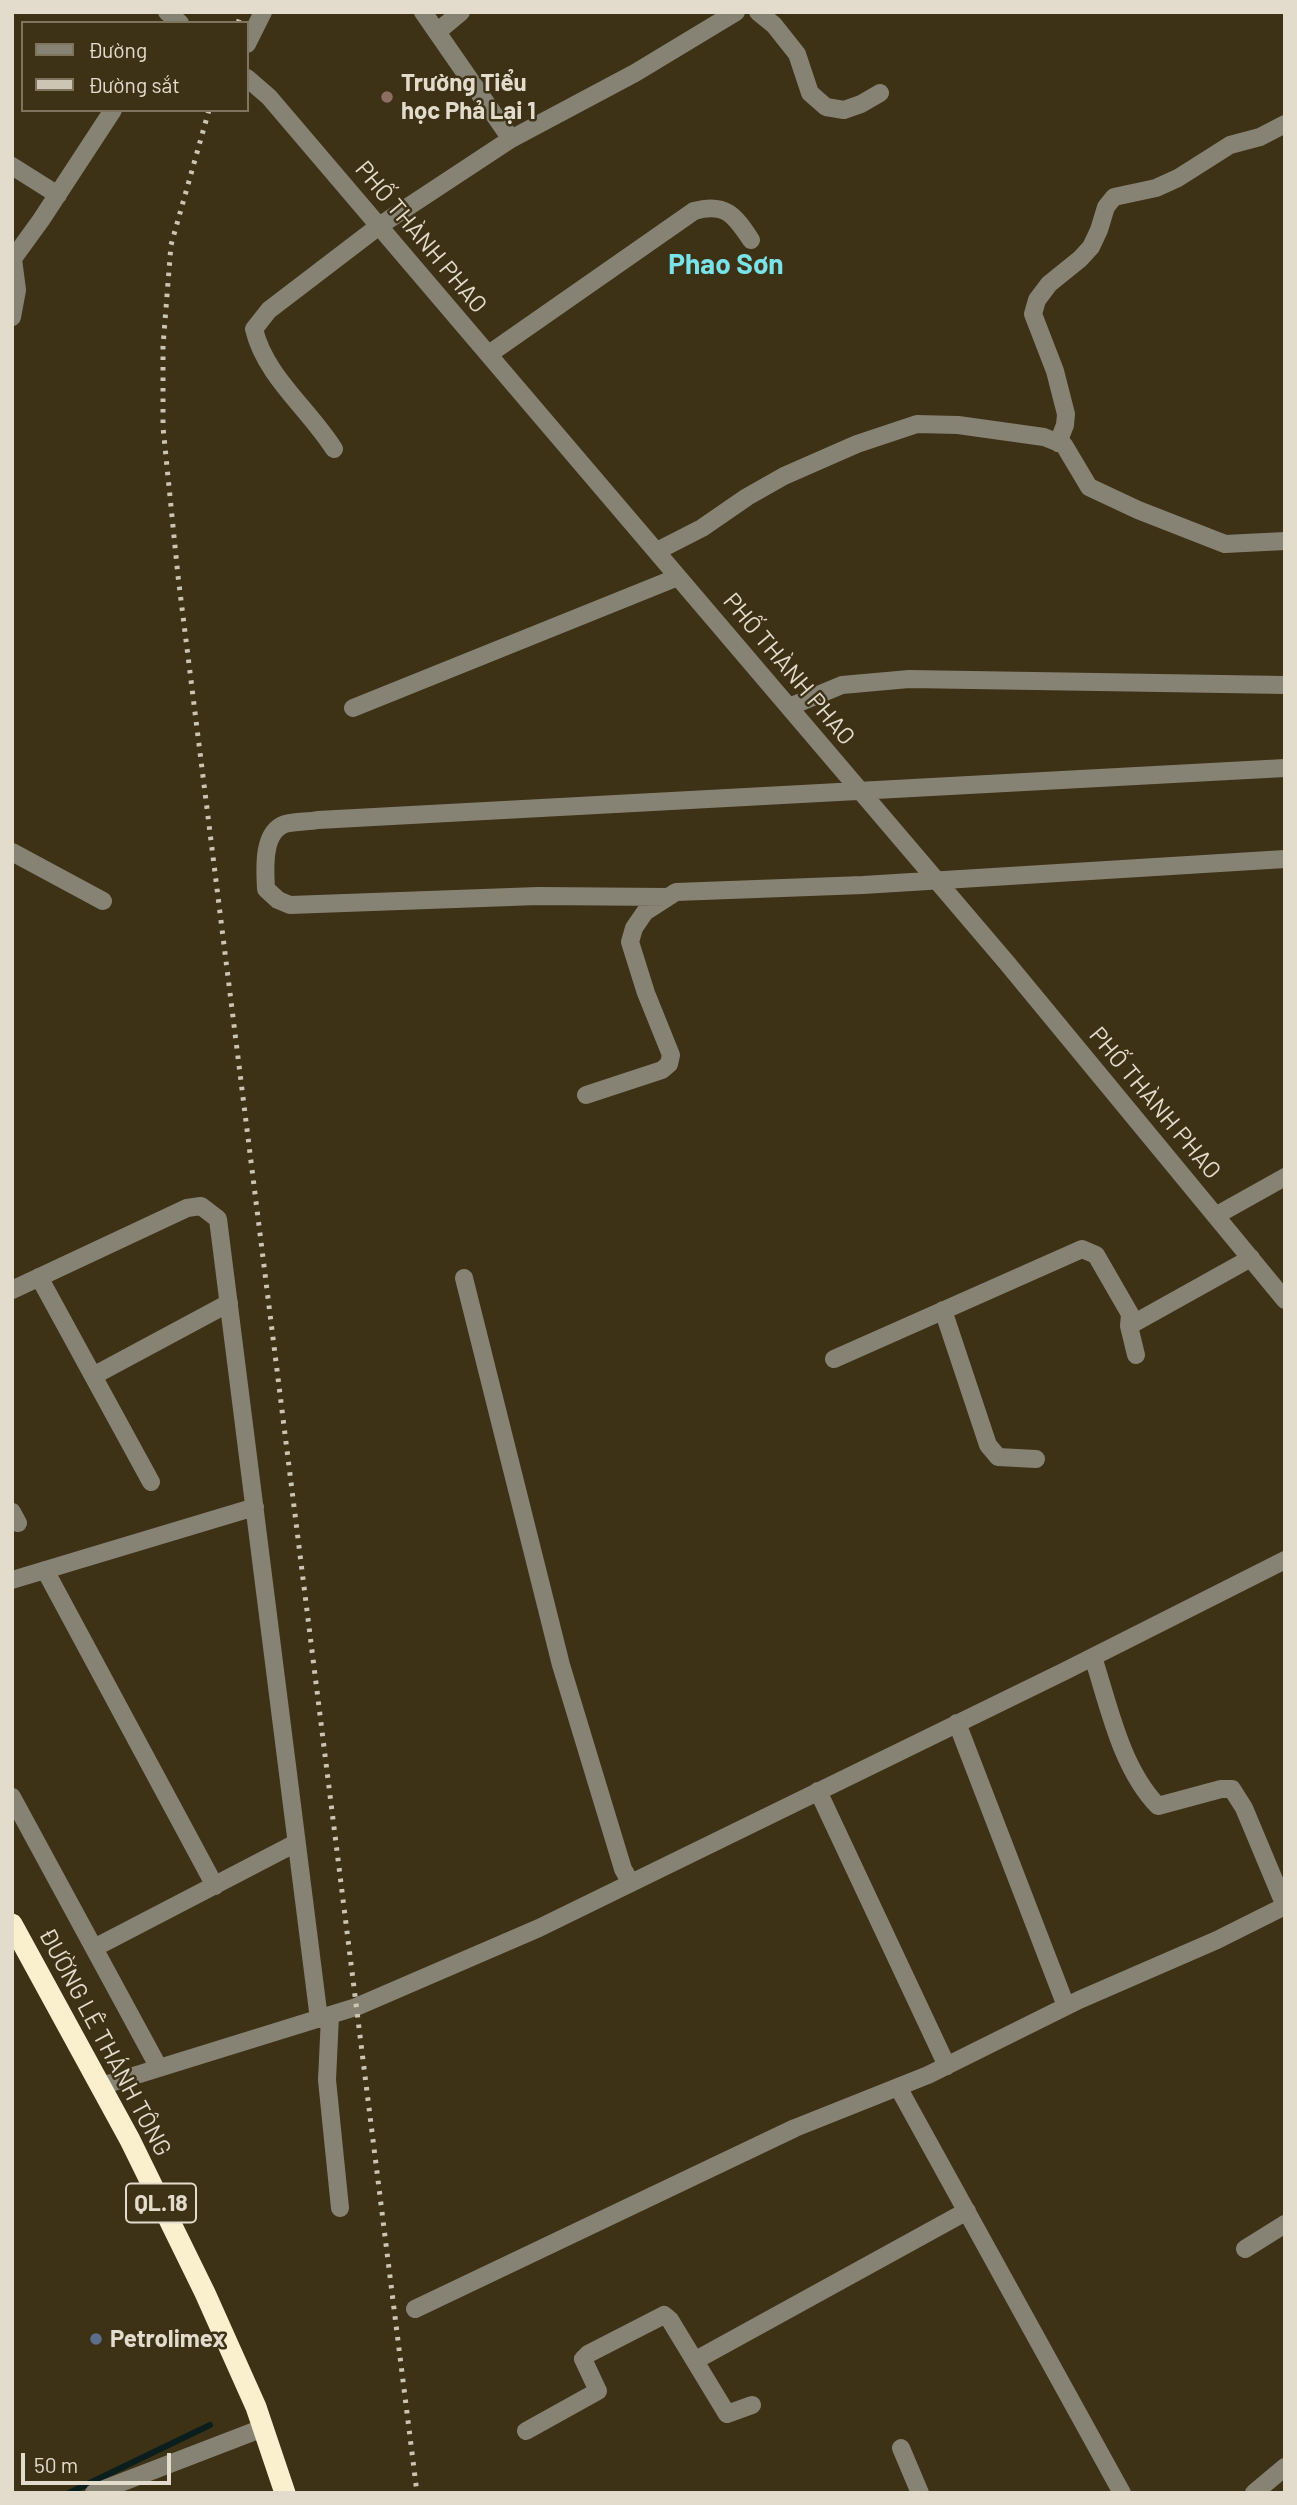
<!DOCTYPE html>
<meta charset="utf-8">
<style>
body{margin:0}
#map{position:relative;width:1297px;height:2505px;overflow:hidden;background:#3d3116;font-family:Barlow,sans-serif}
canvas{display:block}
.frame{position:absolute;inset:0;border:14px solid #e3dccc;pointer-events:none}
.legend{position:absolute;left:21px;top:21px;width:228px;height:91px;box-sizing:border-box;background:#3d3116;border:2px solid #7f755f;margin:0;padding:9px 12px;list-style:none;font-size:21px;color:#e3dccc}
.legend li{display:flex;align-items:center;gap:14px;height:35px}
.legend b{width:35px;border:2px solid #7f755f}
.scale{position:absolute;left:21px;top:2453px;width:150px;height:32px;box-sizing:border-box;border:4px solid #e3dccc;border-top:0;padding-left:9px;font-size:21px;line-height:24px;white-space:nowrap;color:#e3dccc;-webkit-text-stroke:5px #3d3116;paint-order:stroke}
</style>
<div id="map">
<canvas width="1297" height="2505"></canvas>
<div class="frame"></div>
<ul class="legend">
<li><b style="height:9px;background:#868274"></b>Đường</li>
<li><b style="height:9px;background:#cdc5b3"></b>Đường sắt</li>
</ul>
<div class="scale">50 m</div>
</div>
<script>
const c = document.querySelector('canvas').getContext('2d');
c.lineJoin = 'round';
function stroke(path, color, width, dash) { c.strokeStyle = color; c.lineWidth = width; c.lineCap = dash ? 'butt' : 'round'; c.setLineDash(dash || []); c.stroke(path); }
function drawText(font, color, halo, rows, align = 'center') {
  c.font = font + ' Barlow,sans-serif'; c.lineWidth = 5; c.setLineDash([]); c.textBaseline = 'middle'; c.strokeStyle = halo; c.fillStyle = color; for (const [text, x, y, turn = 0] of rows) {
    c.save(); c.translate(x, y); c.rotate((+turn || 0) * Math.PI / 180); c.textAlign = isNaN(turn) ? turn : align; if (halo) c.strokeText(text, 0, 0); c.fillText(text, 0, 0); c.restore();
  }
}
const stream = new Path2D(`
 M69,2493L210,2425`);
const minor = new Path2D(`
 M167,12L180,23
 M423,12L511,139
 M758,12L774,25L797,54L810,93L826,107L844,110L861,104L880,93
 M437,32L461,12
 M247,44L263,12
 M247,78L269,97L1007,963L1285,1300
 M12,166L58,195
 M12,260L41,220L113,110
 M12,317L17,290L13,259
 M489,354L694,211C726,202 735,216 751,240
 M1058,443L1065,425L1066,414L1055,371L1033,314L1037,300L1049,284L1080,259L1091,247L1099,230L1106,207L1114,197L1156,188L1178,178L1230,145L1260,137L1285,124
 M334,449C309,409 265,376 254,329L269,310L379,226L511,139L635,73L736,12
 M657,551L702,528L747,497L784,476L857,444L917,424L958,425L1044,437L1064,445L1089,487L1138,510L1225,544L1285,541
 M789,707L842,685L909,679L1285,685
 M353,708L678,577
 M12,852L103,901
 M668,897L538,896L290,905L278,900L266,889C265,869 262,832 285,824C295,821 308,822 318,820L1285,768
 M586,1095L662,1070L669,1064L671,1055L646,993L630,942L634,928L645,912L676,892L863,885L1285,859
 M1217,1215L1285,1177
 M39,1277L151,1482
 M464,1278L561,1665L623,1869L631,1883
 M12,1290L187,1208L201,1206L218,1219L319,2019
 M943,1310L988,1445L998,1457L1036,1459
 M1129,1326L1251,1258
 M834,1359L1082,1249L1096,1255L1130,1314L1129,1326L1136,1355
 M93,1376L229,1303
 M12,1512L18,1523
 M45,1570L215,1886
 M12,1580L255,1507
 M957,1723L1066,2006
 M818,1791L947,2066
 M12,1797L159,2068
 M94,1948L296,1843
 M330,2016L327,2080L340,2208
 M101,2086L356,2007L539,1928L1065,1671L1285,1560
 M898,2087L1122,2493
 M1245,2249L1285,2224
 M415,2309L795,2128L928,2075L1079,2000L1217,1940L1285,1906L1244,1808L1232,1789H1221L1158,1806C1121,1768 1109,1706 1093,1657
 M696,2360L967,2211
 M526,2431L598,2391L583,2359L588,2354L664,2315L670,2320L727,2414L752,2405
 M901,2448L920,2493
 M94,2493L263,2428
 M1254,2493L1285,2467`);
const highway = new Path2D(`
 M12,1924L130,2140L205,2293L256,2407L285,2493`);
const rail = new Path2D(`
 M238,23L242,12
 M209,110L171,245L163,346V427L178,576L417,2493`);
const markers = [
 [387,97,7,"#8d6e63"],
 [96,2339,7,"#5c6f8a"]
];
const shields = [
 [161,2203,70]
];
const shieldNames = [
 ["QL.18",161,2203]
];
const poiNames = [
 ["Trường Tiểu",401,83],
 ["học Phả Lại 1",401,111],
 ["Petrolimex",110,2339]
];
const streetNames = [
 ["PHỐ THÀNH PHAO",421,237,50],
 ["PHỐ THÀNH PHAO",789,669,50],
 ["PHỐ THÀNH PHAO",1155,1103,50],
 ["ĐƯỜNG LÊ THÁNH TÔNG",105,2042,62]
];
const quarterNames = [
 ["Phao Sơn",726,265]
];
stroke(stream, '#0b1e1e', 6);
stroke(minor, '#868274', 18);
stroke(highway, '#faf0ce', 21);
stroke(rail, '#cdc5b3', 5, [3.5, 7]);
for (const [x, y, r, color] of markers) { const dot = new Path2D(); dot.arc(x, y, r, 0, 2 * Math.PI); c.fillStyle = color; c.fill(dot); stroke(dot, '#3d3116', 2.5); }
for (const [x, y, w] of shields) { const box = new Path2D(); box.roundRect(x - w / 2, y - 19.5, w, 39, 5); c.fillStyle = '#3d3116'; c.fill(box); stroke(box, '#e3dccc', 2); }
drawText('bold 23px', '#e3dccc', null, shieldNames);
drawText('bold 24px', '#e3dccc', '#3d3116', poiNames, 'left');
drawText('24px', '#e3dccc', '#3d3116', streetNames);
drawText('bold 28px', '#78e4e9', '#3d3116', quarterNames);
</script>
